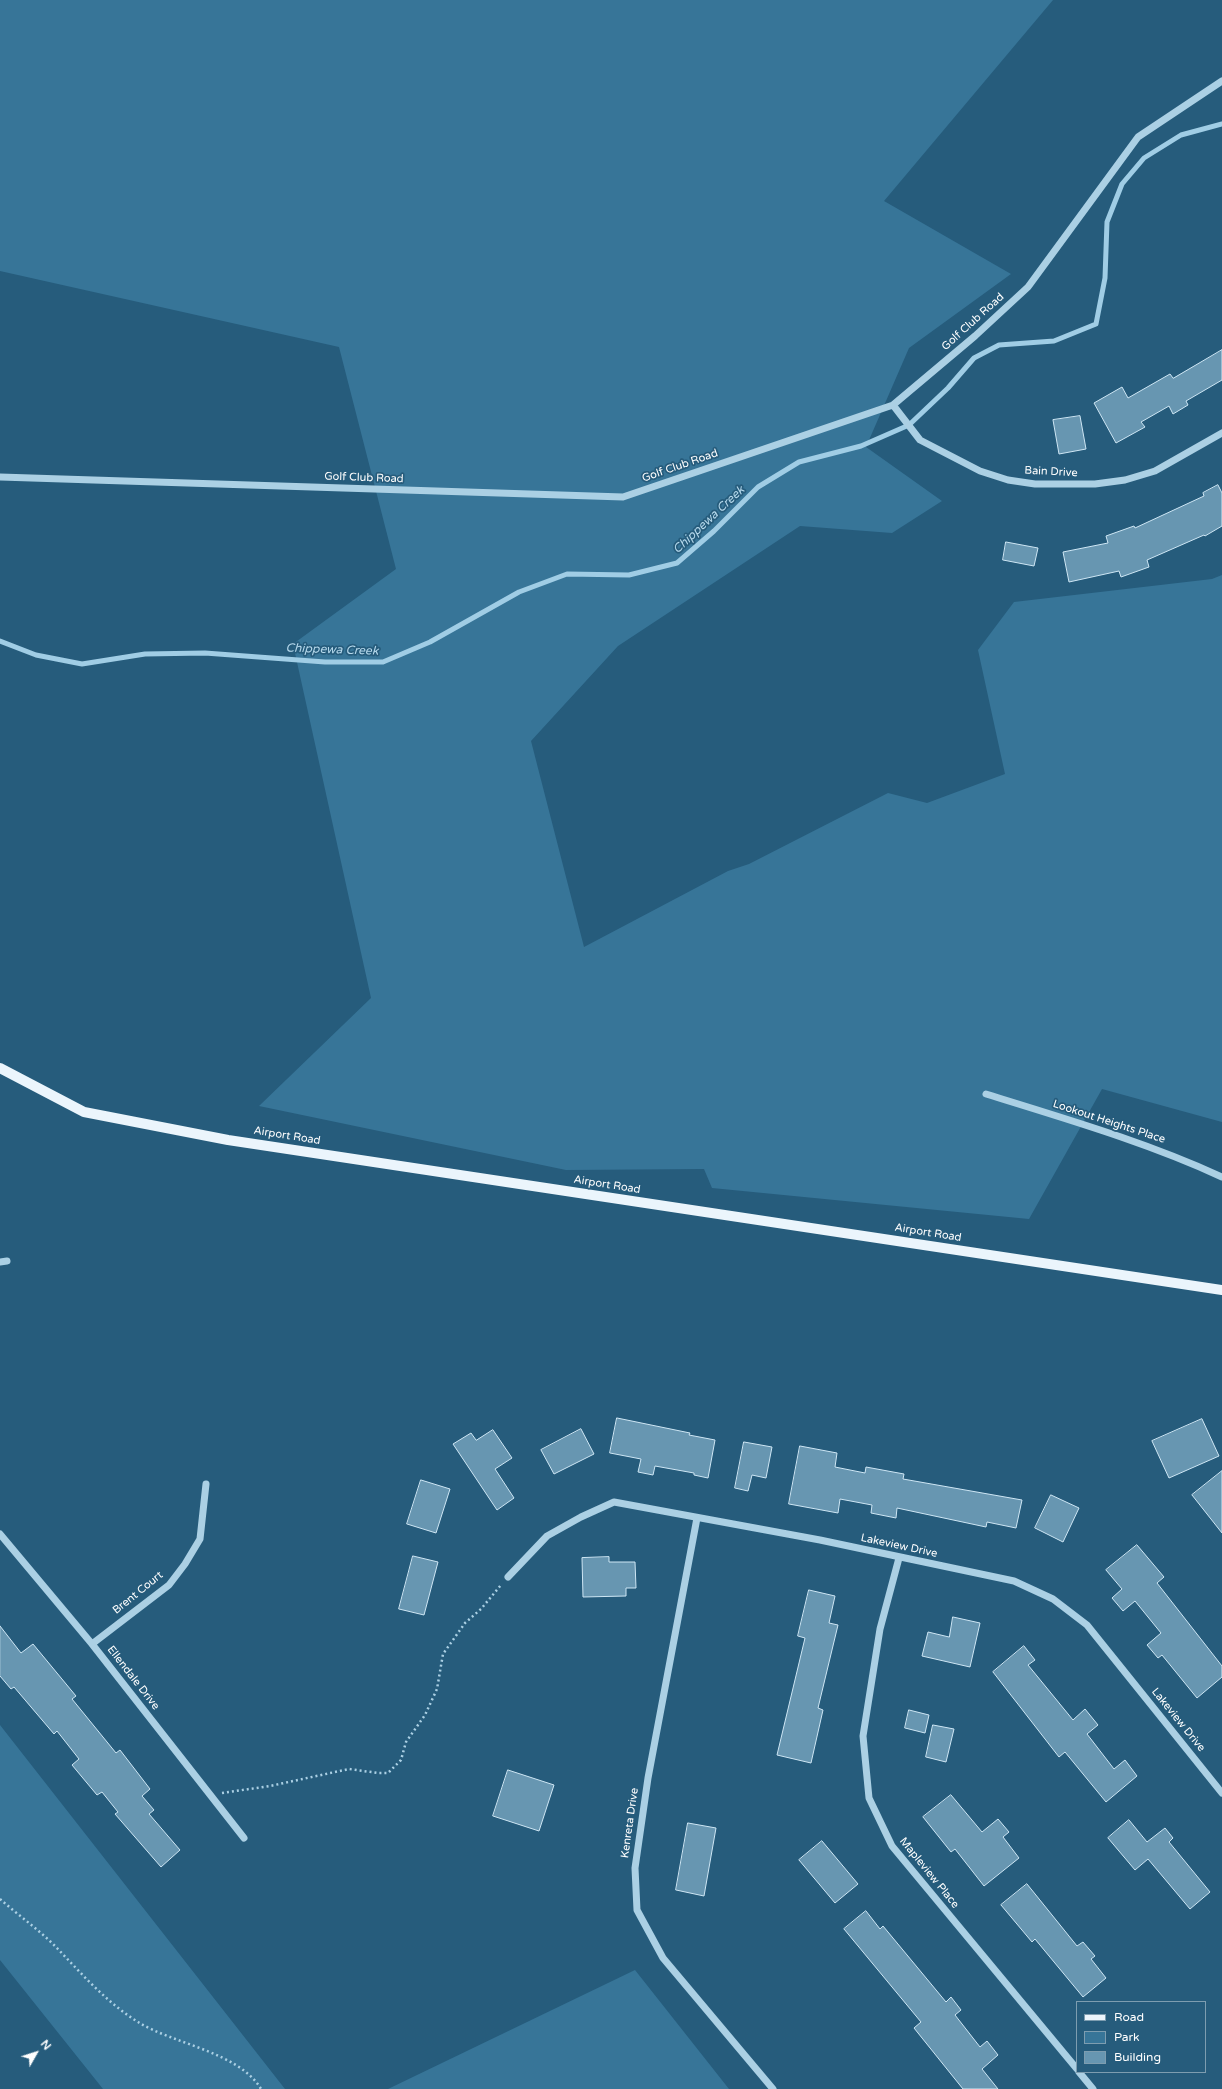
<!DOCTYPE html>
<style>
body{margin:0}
#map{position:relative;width:1222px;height:2089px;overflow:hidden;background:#265c7c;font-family:"Varela Round",sans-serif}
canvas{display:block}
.legend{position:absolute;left:1076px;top:2001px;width:130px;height:72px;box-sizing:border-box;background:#265c7c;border:1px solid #7d9db0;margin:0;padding:5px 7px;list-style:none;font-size:12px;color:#fff}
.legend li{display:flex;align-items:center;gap:8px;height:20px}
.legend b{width:20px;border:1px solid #7d9db0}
.north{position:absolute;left:16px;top:2033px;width:40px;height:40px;-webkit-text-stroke:3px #265c7c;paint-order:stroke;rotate:51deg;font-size:11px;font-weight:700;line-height:16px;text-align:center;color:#fff}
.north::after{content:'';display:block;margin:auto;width:14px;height:18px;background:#fff;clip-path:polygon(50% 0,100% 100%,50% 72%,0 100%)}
</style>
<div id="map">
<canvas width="1222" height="2089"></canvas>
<ul class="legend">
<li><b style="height:5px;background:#ebf5fc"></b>Road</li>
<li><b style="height:11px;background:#377598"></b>Park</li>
<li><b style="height:11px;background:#6796b1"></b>Building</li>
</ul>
<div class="north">N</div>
</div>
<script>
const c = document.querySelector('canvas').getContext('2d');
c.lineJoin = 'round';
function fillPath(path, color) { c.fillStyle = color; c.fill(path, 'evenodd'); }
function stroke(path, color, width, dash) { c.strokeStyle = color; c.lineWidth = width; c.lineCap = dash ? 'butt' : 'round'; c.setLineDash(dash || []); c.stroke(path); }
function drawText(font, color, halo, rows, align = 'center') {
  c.font = font + ' "Varela Round",sans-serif'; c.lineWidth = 3.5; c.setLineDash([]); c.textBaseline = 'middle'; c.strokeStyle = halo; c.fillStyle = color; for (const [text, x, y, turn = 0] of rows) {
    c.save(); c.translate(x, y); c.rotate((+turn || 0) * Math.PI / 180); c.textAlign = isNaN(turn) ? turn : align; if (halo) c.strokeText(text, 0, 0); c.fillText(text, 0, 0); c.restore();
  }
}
const green = new Path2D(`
 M0,0H1053L884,201L1011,274L909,348L866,447L942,501L892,533L800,526L618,646L531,741L584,947L728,871L749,864L888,793L927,803L1005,774L978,650L1014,602L1212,579L1222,575V1122L1102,1089L1029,1219L712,1188L704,1169L566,1170L259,1106L371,998L293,644L396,569L339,347L0,271Z
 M0,1725L285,2089H103L0,1960Z
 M635,1970L729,2089H388Z`);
const stream = new Path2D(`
 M0,641L36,655L82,664L145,654L205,653L325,662H383L430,642L519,592L567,574L629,575L677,563L714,531L758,487L799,462L861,446L909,425L948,388L974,358L999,345L1054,341L1096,324L1105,278L1107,222L1122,184L1144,158L1181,135L1222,124`);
const building = new Path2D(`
 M1222,350V380L1186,401L1188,405L1173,414L1169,406L1141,422L1145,427L1116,443L1094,403L1122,387L1128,398L1170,374L1173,378Z
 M1080,416L1086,449L1059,454L1053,420Z
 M1218,485L1222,493V526L1205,536L1204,535L1147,560L1149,567L1121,577L1119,571L1069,582L1063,552L1108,543L1106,536L1134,526L1135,528L1204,496L1203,493Z
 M1006,542L1038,548L1034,566L1003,560Z
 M617,1418L690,1433L689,1435L715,1440L708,1478L694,1475V1473L655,1466L653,1475L638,1472L641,1459L610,1453Z
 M1202,1419L1219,1456L1169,1478L1152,1441Z
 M581,1429L594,1454L554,1474L541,1450Z
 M493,1430L512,1458L495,1469L514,1498L497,1510L453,1444L471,1433L476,1440Z
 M744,1442L772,1447L766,1478L752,1475L748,1491L735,1488Z
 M800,1446L837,1453L835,1467L865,1473L866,1467L904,1474L903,1479L1022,1500L1016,1528L987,1522L986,1527L897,1508L896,1518L871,1513L872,1505L840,1499L838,1513L789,1504Z
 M1222,1471V1533L1192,1495Z
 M421,1480L450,1489L436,1533L407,1524Z
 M1051,1495L1079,1508L1063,1542L1035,1528Z
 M1137,1545L1164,1577L1157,1583L1222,1666V1677L1197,1698L1162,1655L1158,1658L1147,1645L1161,1633L1135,1601L1123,1611L1112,1598L1122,1589L1106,1570Z
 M413,1556L438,1562L424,1615L399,1609Z
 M609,1557V1562H635L636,1588H626V1596L583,1597L582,1558Z
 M809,1590L835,1596L829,1623L838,1625L818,1708L823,1710L811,1763L777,1755L805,1638L798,1636Z
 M953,1617L980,1623L970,1667L922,1656L928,1632L949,1637Z
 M0,1626L21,1653L33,1644L76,1696L72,1699L116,1753L120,1750L150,1789L142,1796L154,1810L149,1814L180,1850L161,1867L115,1814L118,1812L102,1792L97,1795L72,1765L79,1759L57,1731L54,1734L14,1687L11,1689L0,1676Z
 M1024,1646L1035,1660L1028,1665L1073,1720L1085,1709L1098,1725L1087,1734L1114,1769L1125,1760L1137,1776L1106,1802L1065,1752L1059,1757L993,1672Z
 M909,1710L929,1715L925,1733L905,1728Z
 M933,1725L954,1729L946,1762L926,1757Z
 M508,1770L554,1785L539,1831L493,1816Z
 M951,1795L982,1832L998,1819L1009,1832L1003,1837L1019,1858L984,1886L955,1849L951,1852L923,1817Z
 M1129,1820L1147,1842L1165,1828L1173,1838L1169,1842L1210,1892L1190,1909L1148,1859L1135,1870L1108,1838Z
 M688,1823L716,1828L704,1896L676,1890Z
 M822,1841L858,1884L835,1903L799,1860Z
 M1027,1884L1077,1946L1083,1942L1095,1956L1091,1959L1106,1978L1083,1997L1035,1939L1032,1942L1001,1905Z
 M866,1911L880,1929L883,1926L946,2002L951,1997L961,2010L955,2015L980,2047L987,2041L998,2055L982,2069L998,2089H963L914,2028L921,2022L844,1929Z`);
const path = new Path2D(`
 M222,1793L270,1786L349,1769L378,1773H388L401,1760L406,1742L425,1715L437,1689L443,1654L465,1623L481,1609L501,1585
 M0,1899C18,1915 38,1929 55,1946C81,1973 106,2002 138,2022C173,2044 239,2052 261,2089`);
const minor = new Path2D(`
 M893,405L920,440L980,471L1008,480L1035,484H1095L1125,480L1155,471L1222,433
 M0,477L623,497L893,405L975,336L1028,287L1138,137L1222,81
 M986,1094C1066,1119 1146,1142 1222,1177
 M0,1262L7,1261
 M697,1518L648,1778L635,1868L637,1910L663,1958L773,2089
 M0,1534L92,1644L244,1838
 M899,1558L880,1629L863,1736L869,1798L892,1846L1077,2069
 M508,1577L547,1536L581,1517L614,1502L820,1540L1014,1581L1053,1599L1087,1625L1222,1793
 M92,1644L169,1585L185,1564L200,1539L206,1484
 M1079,2072L1093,2089`);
const major = new Path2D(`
 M0,1068L84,1112L228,1140L1222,1290`);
const streetNames = [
 ["Golf Club Road",973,322,-42],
 ["Golf Club Road",680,466,-19],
 ["Bain Drive",1051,472,3],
 ["Golf Club Road",364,478,2],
 ["Lookout Heights Place",1109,1122,18],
 ["Airport Road",287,1136,9],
 ["Airport Road",607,1185,9],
 ["Airport Road",928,1233,9],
 ["Lakeview Drive",899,1546,12],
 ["Brent Court",138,1593,-39],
 ["Ellendale Drive",133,1678,52],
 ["Lakeview Drive",1178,1720,51],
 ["Kenreta Drive",630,1823,-82],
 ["Mapleview Place",929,1873,51]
];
const waterNames = [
 ["Chippewa Creek",709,520,-43],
 ["Chippewa Creek",332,650,2]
];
fillPath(green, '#377598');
stroke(stream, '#a0cde5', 5);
fillPath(building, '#6796b1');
stroke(building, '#cee6f4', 1);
stroke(path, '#abd0e4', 2.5, [2, 3]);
stroke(minor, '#abd0e4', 7);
stroke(major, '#ebf5fc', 10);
drawText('11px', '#fff', '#265c7c', streetNames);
drawText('italic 12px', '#b6d9ec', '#265c7c', waterNames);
</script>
